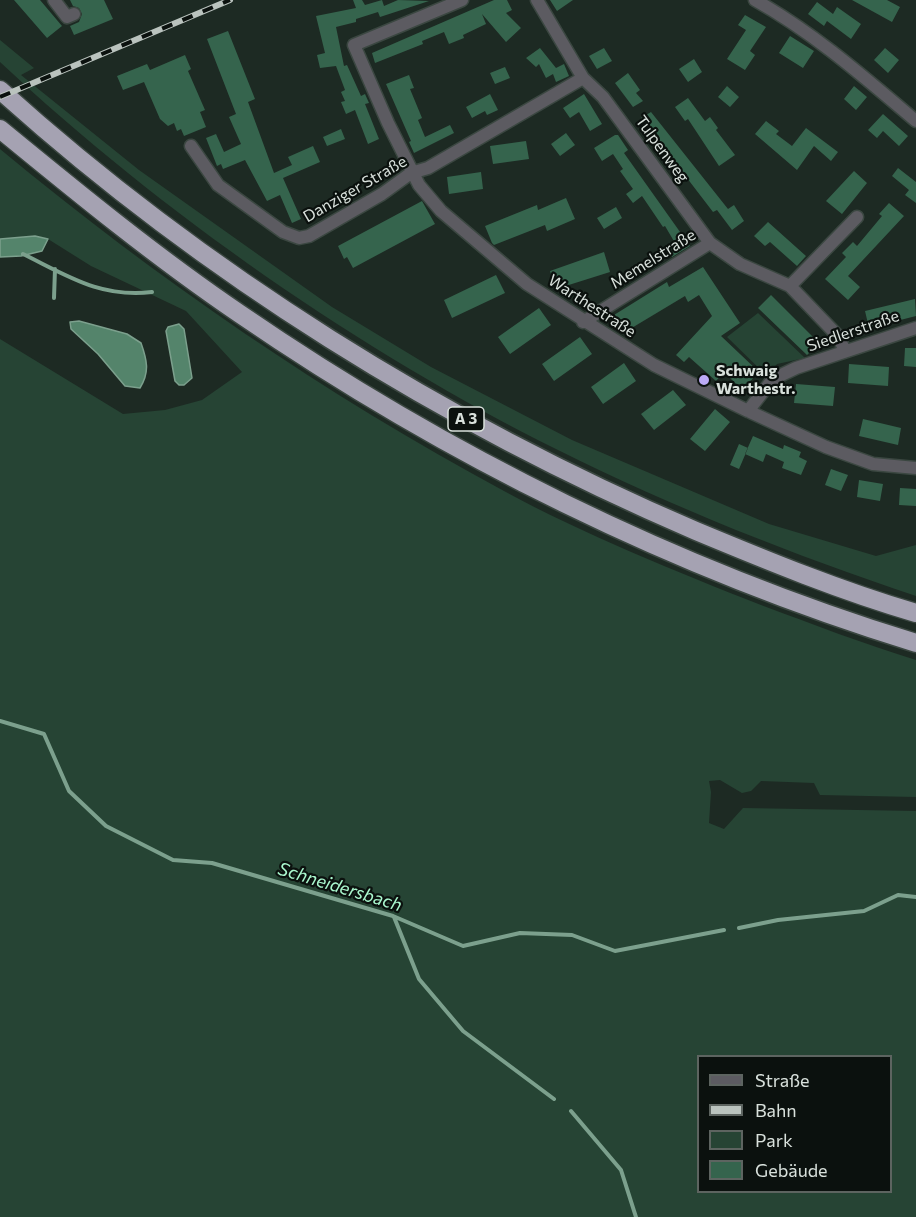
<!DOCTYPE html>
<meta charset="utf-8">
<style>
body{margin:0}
#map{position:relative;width:916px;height:1217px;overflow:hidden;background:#1d2a23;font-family:Commissioner,sans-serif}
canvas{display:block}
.legend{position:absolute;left:697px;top:1055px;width:195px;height:138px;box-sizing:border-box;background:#0b110e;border:2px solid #5d6460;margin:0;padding:8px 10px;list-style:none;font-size:18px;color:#d9e1dc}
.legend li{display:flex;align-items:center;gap:12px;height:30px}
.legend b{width:30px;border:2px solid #5d6460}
</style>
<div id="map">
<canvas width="916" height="1217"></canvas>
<ul class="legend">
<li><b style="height:8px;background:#5c5b61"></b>Straße</li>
<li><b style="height:8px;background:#bac3be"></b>Bahn</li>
<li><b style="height:16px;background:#264434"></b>Park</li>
<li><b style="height:16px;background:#35644d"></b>Gebäude</li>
</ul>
</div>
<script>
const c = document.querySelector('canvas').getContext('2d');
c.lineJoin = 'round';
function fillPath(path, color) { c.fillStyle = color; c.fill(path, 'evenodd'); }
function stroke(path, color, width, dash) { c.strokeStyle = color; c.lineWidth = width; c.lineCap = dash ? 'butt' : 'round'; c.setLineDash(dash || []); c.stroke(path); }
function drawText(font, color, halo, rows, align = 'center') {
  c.font = font + ' Commissioner,sans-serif'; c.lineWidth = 4.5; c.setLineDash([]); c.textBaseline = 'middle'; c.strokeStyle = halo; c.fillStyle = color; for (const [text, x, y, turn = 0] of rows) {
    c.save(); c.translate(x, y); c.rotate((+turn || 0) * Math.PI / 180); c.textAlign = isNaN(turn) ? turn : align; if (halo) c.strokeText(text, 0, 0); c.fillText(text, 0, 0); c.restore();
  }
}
const green = new Path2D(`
 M0,40L34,68L21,75L139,170L332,307L431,367L572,440L769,524L876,556L916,545V596C794,555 674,508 558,450C361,352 161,213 0,62Z
 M0,149C157,279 324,394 504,491C583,534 677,572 761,605C812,624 864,644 916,660V797L820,795L814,783L761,781L751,791L742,793L720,780L709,781L711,792L709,823L724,829L743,808L916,811V1217H0V339L123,414L165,410L202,400L242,372L186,311L91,266L48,239L35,236L0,239ZM698,1056H890V1192H698Z
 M758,313L805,358L777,364L767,376L727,337Z`);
const water = new Path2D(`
 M35,236L48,239L42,251L21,256L0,257V239Z
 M79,321L127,334L141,343C147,360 150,372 140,388L125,386L98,354L71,329L70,322Z
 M179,324L184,329L192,378L184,385H179L175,381L166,331L168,327Z`);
const stream = new Path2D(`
 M23,254C68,276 100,298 152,292
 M54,298L55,269
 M0,721L44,734L69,791L106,826L173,860L212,863L393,916L463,946L520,933L572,935L615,951L724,930
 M394,917L419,979L463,1031L554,1099
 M739,928L778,920L864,911L898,895L916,897
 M571,1111L621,1170L636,1217`);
const building = new Path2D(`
 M14,0H40L62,26L47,38Z
 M70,0H104L113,19L74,35L70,26L79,22L82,14L79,8L73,6Z
 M353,0H362L365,5L382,0L384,6L398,0L429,1L380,17L378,12L356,19V22L336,27L344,66L347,65L361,96L365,94L369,103L365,104L379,139L368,144L355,110L346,114L341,102L345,101L341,92L345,90L336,66L320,68L317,55L325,53L316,16L356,8Z
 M494,0H507L512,10L506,13L521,28L506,42L482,14L486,24L463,35L464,38L449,44L444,32L422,41L423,44L375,63L372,53Z
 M550,0H573L557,11Z
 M852,0H887L900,7L892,22Z
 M817,2L833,14L837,7L861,24L851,39L827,21L824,26L808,14Z
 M745,15L766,27L750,51L755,55L745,70L727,59L746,30L738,25Z
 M228,31L255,99L248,102L274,173L292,165L288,157L313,146L320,162L283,178L301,219L292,223L280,195L267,201L245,160L223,169L221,164L217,166L206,138L216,134L224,152L241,144L229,117L236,114L207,39Z
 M790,36L814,51L803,68L779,53Z
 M540,48L556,68L564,64L569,76L556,82L553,74L546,78L539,64L536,67L526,58Z
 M604,48L612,61L597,69L589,56Z
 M885,48L899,60L888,73L874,60Z
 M185,55L191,69L188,71L205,110L200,112L206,127L184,136L181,129L177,131L174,123L168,126L160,119L144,82L123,90L117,76L147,64L150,70Z
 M694,59L702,72L688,82L679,69Z
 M505,67L510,78L495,84L490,73Z
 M628,73L640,90L636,93L643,101L633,107L615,83Z
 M409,75L414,88L410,89L422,118L418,120L425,137L450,125L454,133L414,153L409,142L411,141L386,84Z
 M727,86L739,97L730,107L718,97Z
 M854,86L867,97L856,110L844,99Z
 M490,94L498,110L487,115L485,111L472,118L466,107Z
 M584,94L602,124L590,131L579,112L570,118L563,108Z
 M688,98L705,121L710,117L718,128L716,130L735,155L719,166L688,119L685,121L675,107Z
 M651,112L728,209L734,205L744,221L732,230L717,210L713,212L641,118Z
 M883,114L908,136L899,146L883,131L877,138L868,130Z
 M766,121L779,131L776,134L792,146L806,128L838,152L831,161L814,146L797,170L755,134Z
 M341,129L345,139L327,146L323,137Z
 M566,133L575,145L560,156L551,144Z
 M615,135H618L628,150L624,153L690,246L672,257L666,248L675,243L665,226L663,227L642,196L633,203L626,194L633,189L620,171L623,169L613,154L602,161L594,148Z
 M526,141L529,159L493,164L490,146Z
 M898,168L916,182V203L905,195L909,190L892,176Z
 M854,171L867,183L842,214L826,201Z
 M481,172L483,189L449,194L447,177Z
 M566,198L575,219L547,231L545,225L494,245L492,243L485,226L537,205L538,210Z
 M422,201L435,224L353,268L347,257L344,259L338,246Z
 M889,203L904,216L848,276L860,287L848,300L825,279L846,257L842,253L853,242L857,246L882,216L879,214Z
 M616,207L622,218L604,229L597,218Z
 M768,222L806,256L797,266L770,242L765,246L754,236Z
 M604,252L610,272L556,289L550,271Z
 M703,267L740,323L721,336L759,372L742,390L724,372L716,381L689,357L684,362L676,355L712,316L699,295L688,302L685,296L625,332L614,315L667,282L669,287Z
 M496,275L505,293L452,318L444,300Z
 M771,295L819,343L807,355L758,308Z
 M915,299L916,316L869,328L865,311Z
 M539,308L551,325L510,354L498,337Z
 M580,337L592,354L554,381L542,364Z
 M905,348H916V367L904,366Z
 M624,363L636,381L603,404L591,387Z
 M849,364L889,367L888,386L848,383Z
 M796,384L835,387L833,406L794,403Z
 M673,390L686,405L654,430L641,414Z
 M715,409L730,422L705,451L690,439Z
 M863,419L901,428L898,445L859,436Z
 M753,436L783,449L784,445L801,452L799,457L807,461L801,475L782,468L784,462L766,454L763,462L745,454Z
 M739,444L748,448L739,469L730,465Z
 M831,469L848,475L841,491L825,485Z
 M859,480L883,484L880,501L857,497Z
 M900,488L916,489V506L899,505Z`);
const street = new Path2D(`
 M54,0L67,17L74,14
 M462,0L354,45L388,123L419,185L441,211L527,284L654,365L748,411L826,447L873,464L916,468
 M537,0L583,78L603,97L710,243L740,264L790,286L838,336L845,351
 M755,0C814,33 864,77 916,121
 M191,146L218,185L283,232L299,238L309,236L382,194L411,173L428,168L583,78
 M790,286L857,217
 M583,322L710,243
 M748,411L773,379L796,368L916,328`);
const highway = new Path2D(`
 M0,90C204,274 444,423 696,531C768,561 841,591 916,613
 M0,129C78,193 156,257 240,314C447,456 676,569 916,643`);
const rail = new Path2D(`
 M0,97L230,0`);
const markers = [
 [704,380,6,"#bcaaf6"]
];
const shields = [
 [466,419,36]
];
const shieldNames = [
 ["A 3",466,419]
];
const streetNames = [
 ["Tulpenweg",662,149,54],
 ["Danziger Straße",355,189,-30],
 ["Memelstraße",653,259,-32],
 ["Warthestraße",592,306,33],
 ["Siedlerstraße",853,331,-19]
];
const poiNames = [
 ["Schwaig",716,371],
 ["Warthestr.",716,389]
];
const waterNames = [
 ["Schneidersbach",340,887,17]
];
fillPath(green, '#264434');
fillPath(water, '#54846b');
stroke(water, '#7ca08d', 1.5);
stroke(stream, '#7ca08d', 4);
fillPath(building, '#35644d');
stroke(street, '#3b4741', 15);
stroke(highway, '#3b4741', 21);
stroke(street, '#5c5b61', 12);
stroke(highway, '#a5a2b2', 18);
stroke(rail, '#bac3be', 6);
stroke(rail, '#0b110e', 4, [11]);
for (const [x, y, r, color] of markers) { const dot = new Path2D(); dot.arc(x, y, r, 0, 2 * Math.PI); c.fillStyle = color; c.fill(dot); stroke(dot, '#0b110e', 2); }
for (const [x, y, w] of shields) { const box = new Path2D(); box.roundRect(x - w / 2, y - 12, w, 24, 4.5); c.fillStyle = '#0b110e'; c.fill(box); stroke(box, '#d9e1dc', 1.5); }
drawText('bold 15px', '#d9e1dc', null, shieldNames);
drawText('16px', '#d9e1dc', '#0b110e', streetNames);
drawText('bold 16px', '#d9e1dc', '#0b110e', poiNames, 'left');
drawText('italic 18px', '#aaf8ce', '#0b110e', waterNames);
</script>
